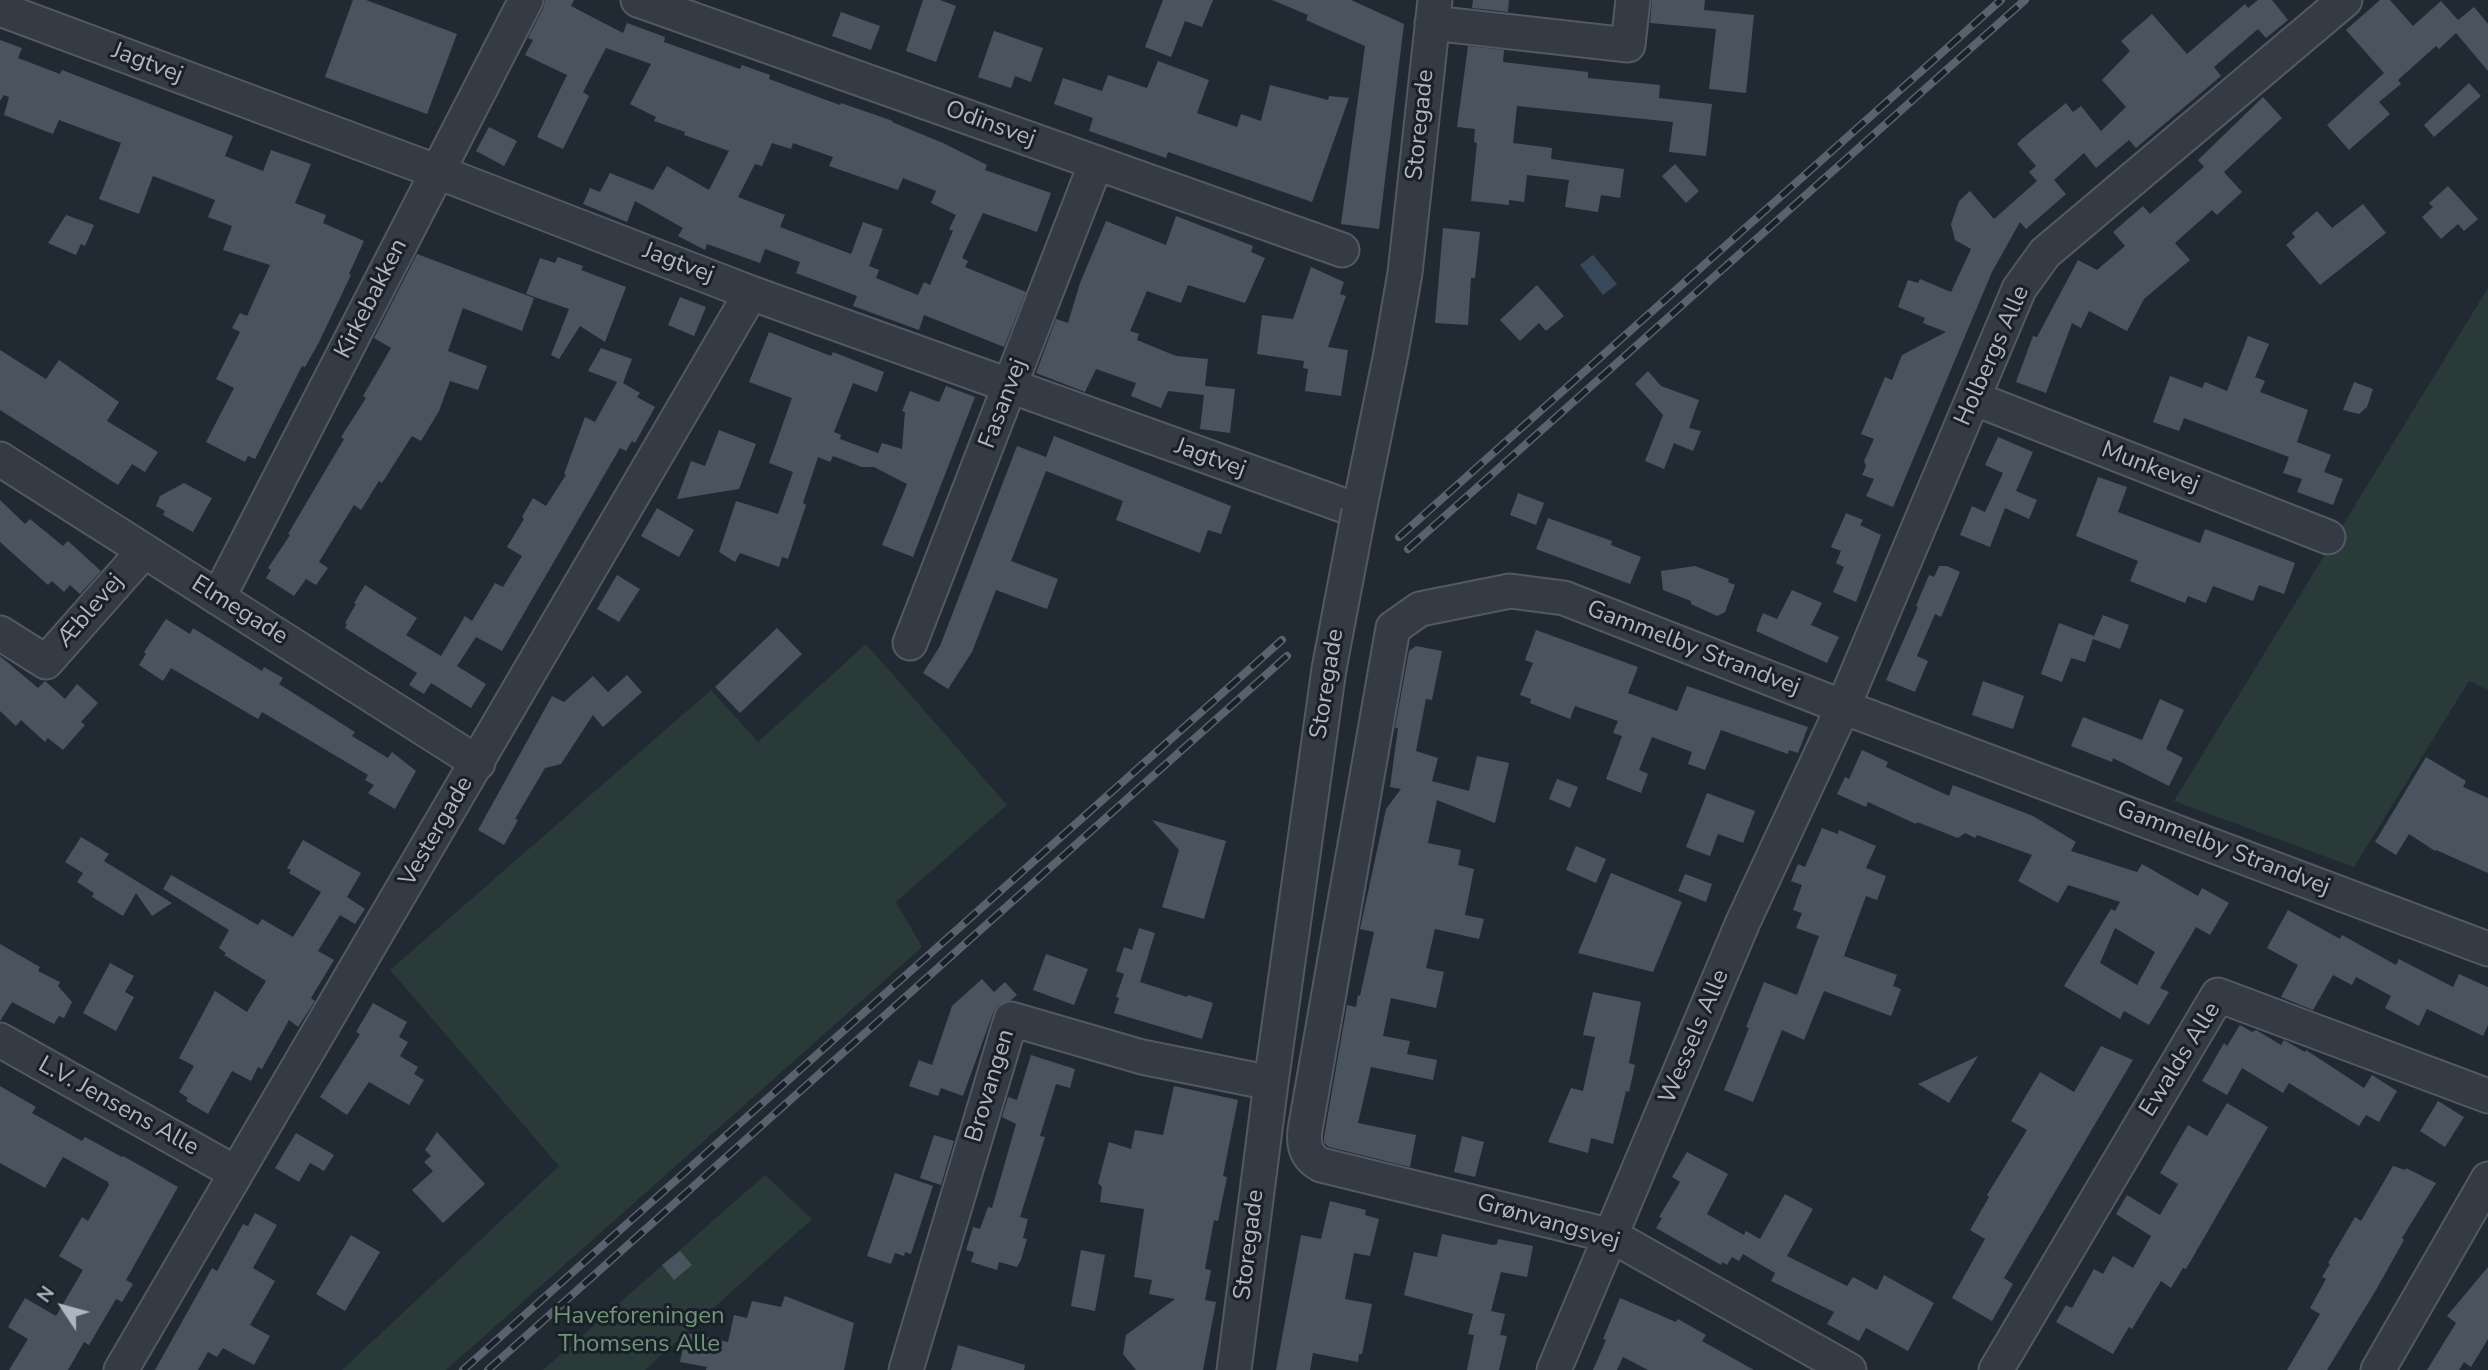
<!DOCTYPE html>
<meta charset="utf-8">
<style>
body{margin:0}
#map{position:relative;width:2488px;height:1370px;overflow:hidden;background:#212a33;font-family:"Nunito Sans",sans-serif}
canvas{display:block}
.north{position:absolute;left:28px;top:1272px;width:70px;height:70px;-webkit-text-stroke:5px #1a2028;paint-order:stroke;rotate:306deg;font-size:19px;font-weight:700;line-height:28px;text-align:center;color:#aeb6c1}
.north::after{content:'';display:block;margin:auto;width:24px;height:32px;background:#aeb6c1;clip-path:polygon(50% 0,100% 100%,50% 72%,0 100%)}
</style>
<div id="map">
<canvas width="2488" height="1370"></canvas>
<div class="north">N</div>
</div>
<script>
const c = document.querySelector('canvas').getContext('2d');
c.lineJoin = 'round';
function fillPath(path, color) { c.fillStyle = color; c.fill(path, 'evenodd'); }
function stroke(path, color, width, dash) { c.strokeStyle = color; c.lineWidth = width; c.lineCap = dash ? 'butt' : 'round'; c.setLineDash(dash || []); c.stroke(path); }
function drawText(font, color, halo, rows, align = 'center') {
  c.font = font + ' "Nunito Sans",sans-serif'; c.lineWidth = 6; c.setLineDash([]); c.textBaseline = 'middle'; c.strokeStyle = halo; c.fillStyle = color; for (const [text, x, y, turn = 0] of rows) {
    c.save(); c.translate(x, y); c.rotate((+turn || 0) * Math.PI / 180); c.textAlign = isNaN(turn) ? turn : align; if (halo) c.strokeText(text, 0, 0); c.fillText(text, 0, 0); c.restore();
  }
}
const green = new Path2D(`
 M2488,288V690L2469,681L2354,867L2174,801Z
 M866,644L1007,805L896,902L922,947L446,1370H342L559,1166L390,970L711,690L758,742Z
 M765,1175L812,1219L645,1370H543Z`);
const water = new Path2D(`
 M1593,255L1617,284L1603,295L1580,265Z`);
const building = new Path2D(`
 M353,0H366L457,34L427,114L325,77Z
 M545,0H574L571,6L623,33L627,23L665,37L664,42L740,69L742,65L770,75L769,79L840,105L841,103L893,121L892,122L943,143L987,165L985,170L1051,193L1037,232L983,213L962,258L968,261L965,267L1026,292L1004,347L924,315L919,330L853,306L857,296L796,273L800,262L765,249L760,263L707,244L705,250L678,236L683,228L635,201L627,222L583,204L590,188L600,192L610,173L653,190L667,166L709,190L729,151L684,135L685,132L654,121L656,117L630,104L651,64L606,48L583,92L589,96L563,149L537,137L567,75L525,55L533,40L528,38L543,9ZM772,143L791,149L793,143L833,157L829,166L898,190L903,178L936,191L931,203L956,215L949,229L953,231L930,285L924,282L918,295L876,278L879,270L869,266L883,229L863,222L851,254L780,227L785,215L738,197L755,164L762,166Z
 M923,0H940L956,6L936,62L906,51Z
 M1163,0H1213L1202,27L1185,21L1171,57L1145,47Z
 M1272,0H1351L1404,24L1379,229L1341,224L1365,46L1306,20L1308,15Z
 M1473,0H1509L1508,12L1472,8Z
 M1652,0H1705L1704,10L1754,15L1746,93L1709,89L1716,29L1650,23Z
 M2258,0H2272L2288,20L2266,38L2258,29L2214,67L2221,76L2136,148L2129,140L2096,168L2084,153L2054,180L2066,194L2026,229L2020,222L1992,272L1893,507L1866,496L1874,479L1862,475L1866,466L1864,461L1874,439L1861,434L1885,377L1892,380L1902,355L1946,332L1923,323L1925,318L1898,307L1908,280L1918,283L1920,279L1951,292L1971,249L1955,240L1951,224L1959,201L1970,191L1994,219L2037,181L2029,172L2036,166L2017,144L2023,138L2066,103L2073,112L2081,106L2101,131L2126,107L2102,80L2130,51L2121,41L2152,14L2187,54L2245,4L2248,8Z
 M2380,0H2390L2413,26L2441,1L2458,20L2474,7L2488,24V71L2456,33L2439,49L2436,46L2398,80L2401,84L2379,102L2390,114L2349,150L2327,125L2384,73L2346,30Z
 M841,12L880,26L871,50L832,36Z
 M994,31L1043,48L1031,82L1015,76L1011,88L978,77Z
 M0,40L22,48L18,58L60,74L62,70L233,136L225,156L263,171L271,150L311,164L295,203L326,215L323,223L364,241L349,274L351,275L318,344L305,367L302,366L255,459L248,456L245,462L206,442L234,388L216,379L240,332L232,328L240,313L247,316L270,265L223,250L232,226L208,217L215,200L153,176L139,214L99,199L121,143L59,120L53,134L4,115L9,97L4,95L0,101Z
 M1468,46L1504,50L1503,62L1588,72V78L1660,85L1659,98L1712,104L1706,156L1669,152L1673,122L1517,106L1513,143L1552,148L1551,159L1624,169L1620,198L1601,195L1598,212L1565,207L1569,180L1527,175L1524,202L1509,200V205L1471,201L1477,143L1474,142L1475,129L1457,127Z
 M1158,61L1209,80L1197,113L1237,127L1241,114L1261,121L1270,85L1328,100L1329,96L1349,98L1312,202L1168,152L1166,158L1089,131L1093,118L1054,104L1063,78L1102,91L1108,75L1147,88Z
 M2469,83L2481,96L2434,137L2424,125Z
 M2263,97L2282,118L2224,172L2242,192L2217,215L2212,210L2175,243L2190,260L2144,299L2127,331L2089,311L2081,328L2072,323L2046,393L2016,382L2033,336L2037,337L2078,260L2097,270L2125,246L2113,232L2143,206L2150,214L2204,167L2198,160Z
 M489,127L517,141L504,166L476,151Z
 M1675,164L1699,191L1686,203L1662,176Z
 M2448,186L2478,219L2464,231L2458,224L2441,239L2422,217L2433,207L2429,203Z
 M2363,204L2386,233L2320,285L2286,245L2295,237L2292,233L2317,211L2332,228Z
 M66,215L94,225L85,246L81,244L76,255L48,243Z
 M1176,216L1253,246L1251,252L1265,258L1245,303L1188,285L1181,303L1147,291L1130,331L1139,334L1137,340L1176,356L1208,359L1205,386L1235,389L1230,433L1200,429L1204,395L1168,391L1161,408L1131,396L1136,383L1096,369L1085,392L1036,373L1056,319L1068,323L1080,283L1106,221L1166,245Z
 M1443,228L1480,232L1475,278H1471L1468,325L1435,323Z
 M417,254L534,298L522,331L463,308L448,351L487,366L478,390L450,381L439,411L421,441L412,436L382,483L379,481L361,510L354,505L319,562L328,568L316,585L306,579L294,596L266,578L271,570L268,568L290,535L288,534L344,439L341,437L366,398L363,396L391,348L374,338Z
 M558,257L583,266L581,270L626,287L605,342L580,326L559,359L551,355L569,309L526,294L540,258L555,263Z
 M1311,267L1344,282L1340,294L1346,296L1328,347L1348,350L1341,396L1305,391L1308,369L1303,368L1304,361L1257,354L1262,315L1293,319Z
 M1537,285L1564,316L1546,331L1539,323L1520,341L1500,320Z
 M680,297L706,307L694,336L668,325Z
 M769,332L831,356L833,352L884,372L877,392L853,383L834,432L841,435L840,439L878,453L882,443L902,449L905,412L902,411L910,391L939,402L946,386L975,397L913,557L882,545L907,484L874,467H862L833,456L830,462L818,457L803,503L806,505L788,559L782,557L779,567L740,553L735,562L719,552L736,501L778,514L793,472L769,463L792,398L749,382Z
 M2248,336L2269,344L2255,377L2265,381L2260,392L2308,410L2297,442L2331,455L2324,472L2343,479L2333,505L2297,492L2302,479L2283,473L2289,457L2184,418L2179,431L2153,422L2170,376L2202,388L2205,382L2227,391Z
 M601,348L632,359L623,383L640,393L637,397L655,407L635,443L632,441L626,451L620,448L502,651L476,637L457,666L486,684L471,708L431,683L424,694L409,685L417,673L345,628L347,624L345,623L356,604L354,603L365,585L417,618L406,635L441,656L465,616L472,621L495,583L503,587L522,556L507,547L524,519L522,517L533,498L546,506L566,475L564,474L585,417L595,422L617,382L588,371Z
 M0,350L46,379L59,360L119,402L107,421L158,452L145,472L132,464L118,485L0,410Z
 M1648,371L1661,386L1699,400L1689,428L1701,431L1693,451L1674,443L1664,469L1645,461L1663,415L1635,384Z
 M2354,382L2373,389L2367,407L2359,414L2343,410Z
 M719,430L756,444L739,489L677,499L691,461L705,466Z
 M1054,436L1231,506L1221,534L1208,530L1200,553L1116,520L1123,501L1046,471L1011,561L1058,579L1047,609L996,590L972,652L948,689L923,673L940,646L1017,446L1046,457Z
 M1998,437L2033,452L2016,491L2037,500L2029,519L2005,508L1990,547L1960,535L1972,506L1985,512L2003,473L1985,465Z
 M2098,477L2127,487L2118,512L2200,543L2205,529L2295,563L2284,594L2259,585L2253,601L2213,586L2206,603L2188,596L2185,603L2130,581L2138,561L2076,536Z
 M184,483L212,498L193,532L163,515L165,511L156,506L160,496Z
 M1518,493L1544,503L1536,525L1510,515Z
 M0,500L25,524L30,519L63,546L68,541L101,571L80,594L70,585L64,592L52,581L48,585L0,542Z
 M657,508L694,530L679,557L641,536Z
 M1846,513L1863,520L1860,525L1881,535L1856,602L1833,592L1844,567L1836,563L1841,551L1831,547Z
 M1548,518L1612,541L1611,545L1641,557L1630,584L1536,549Z
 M1695,566L1729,579L1728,582L1735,585L1725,612L1717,616L1691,604V601L1663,590L1661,571Z
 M1939,566H1947L1960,572L1941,617L1935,614L1917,656L1928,661L1915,692L1886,680L1918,607L1916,606L1929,575L1934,577Z
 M617,575L640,589L619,622L597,609Z
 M1792,590L1822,603L1811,625L1839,637L1827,663L1756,631L1763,613L1777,619Z
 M2103,615L2129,625L2120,649L2093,639L2085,662L2071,658L2062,682L2041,674L2059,623L2094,636Z
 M166,619L190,634L193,628L262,671L264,667L283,678L279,684L355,732L352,736L388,758L392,752L416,771L395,809L368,793L374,785L365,780L368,775L262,712L258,719L171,668L163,681L139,665L146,654L144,652Z
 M777,628L802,654L740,713L715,687Z
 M1536,630L1638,667L1628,693L1677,711L1687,686L1808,727L1798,753L1789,750L1788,754L1721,730L1705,770L1688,764L1692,752L1652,737L1639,770L1648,774L1641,793L1606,779L1622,736L1613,733L1618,721L1575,706L1570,719L1530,703L1531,699L1520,695L1533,663L1525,660Z
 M1416,646L1442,651L1432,700L1426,699L1416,751L1438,758L1432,781L1469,791L1477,756L1509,763L1495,823L1437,800L1428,843L1461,850L1458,865L1474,869L1465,915L1484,919L1479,939L1435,929L1426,968L1444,972L1436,1008L1391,998L1383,1036L1410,1041L1407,1054L1437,1060L1433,1080L1371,1067L1358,1123L1416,1135L1410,1167L1329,1147L1324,1143V1137L1347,1005L1356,1007L1358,995L1360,996L1374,932L1360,929L1386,809L1401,789L1390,787L1398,728H1395L1409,651Z
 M0,656L38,688L45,681L65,699L77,684L98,703L81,722L85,725L63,750L48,738L45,742L21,720L16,726L0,711Z
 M627,675L642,692L603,727L593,715L561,764L545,768L515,819L518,820L504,845L478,830L552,696L564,702L593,676L608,692Z
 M1983,681L2024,696L2013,729L1972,715Z
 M2160,699L2184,710L2166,749L2183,758L2169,786L2113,758L2112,762L2071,746L2083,717L2142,740Z
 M1862,750L1888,762L1886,767L1949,796L1953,785L2033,816L2076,842L2071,851L2137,872L2142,864L2198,896L2202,888L2229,903L2210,935L2196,927L2160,988L2169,992L2149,1025L2124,1011L2120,1019L2064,986L2111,909L2115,911L2120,902L2068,885L2058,903L2018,881L2032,855L1977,835L1975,838L1965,833L1958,838L1917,822L1916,824L1868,802L1866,807L1837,794L1845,777L1849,779ZM2115,928L2155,952L2137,985L2100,963Z
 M2426,757L2466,781L2463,787L2488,798V873L2436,850L2435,851L2409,834L2396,855L2375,842Z
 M1557,779L1578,787L1570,808L1549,799Z
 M1707,793L1755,811L1743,843L1718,834L1710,856L1686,847Z
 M1152,820L1226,841L1204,919L1162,907L1179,850Z
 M1822,828L1838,834L1839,830L1876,846L1866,868L1886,876L1877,900L1866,896L1844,956L1897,975L1893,986L1901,989L1891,1016L1824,991L1804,1040L1782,1030L1753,1102L1724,1090L1749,1028L1746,1027L1764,982L1797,995L1819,936L1796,928L1802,913L1793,910L1802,885L1791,881L1798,864L1805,867Z
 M81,837L109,854L104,861L172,903L152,916L136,893L123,916L92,897L94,893L77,882L83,873L65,862Z
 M303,840L361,873L347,897L365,909L355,924L340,915L318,951L334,960L311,998L315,1001L298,1027L289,1020L262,1069L258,1067L251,1081L232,1071L208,1114L186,1101L188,1098L179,1092L194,1066L179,1058L215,991L247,1012L266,981L224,955L226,953L219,948L229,930L163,889L171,875L258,925L262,919L293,937L321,892L289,873L291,870L287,868Z
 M1576,846L1606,859L1596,883L1566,870Z
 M1611,873L1682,902L1653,972L1578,953Z
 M1685,874L1712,884L1706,902L1678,891Z
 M2288,910L2340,939L2342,935L2396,965L2399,959L2453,987L2459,974L2488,987V1025L2483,1036L2427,1009L2419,1026L2385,1008L2391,996L2356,977L2352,985L2333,975L2313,1010L2281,997L2298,965L2267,948Z
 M1139,928L1155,933L1140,982L1187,997L1188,995L1213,1003L1202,1039L1114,1013L1119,998L1116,997L1124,974L1116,971L1124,947L1132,950Z
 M0,944L40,967L38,971L60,982L58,986L72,1002L64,1018L59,1016L54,1024L12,1002L0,1021Z
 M1046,954L1088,969L1074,1005L1033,990Z
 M110,963L134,976L125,992L134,997L116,1031L83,1013Z
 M982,979L994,992L1005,982L1017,995L1011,1000L998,1005L993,1013L963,1096L941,1088L938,1096L909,1086L919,1060L932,1065L952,1006Z
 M1593,992L1641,1002L1629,1063L1635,1065L1629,1092L1626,1091L1613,1144L1591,1138L1588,1153L1548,1142L1571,1088L1583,1091L1595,1037L1583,1035Z
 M373,1003L407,1022L399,1037L408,1042L400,1056L418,1067L414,1074L424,1080L409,1105L369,1082L347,1115L320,1097L360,1034L356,1032Z
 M2240,1025L2252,1032L2256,1030L2281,1045L2284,1040L2305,1052L2306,1050L2364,1088L2372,1075L2397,1091L2379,1122L2366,1115L2359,1126L2289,1083L2283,1093L2242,1068L2227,1095L2202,1081L2224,1043L2227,1046Z
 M2101,1046L2133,1060L2004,1278L2013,1284L1992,1321L1952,1298L1985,1239L1970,1230L1989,1197L1987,1195L2027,1130L2011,1121L2040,1072L2074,1092Z
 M1031,1055L1075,1069L1070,1088L1056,1084L1040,1136L1045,1137L1020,1217L1028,1219L1023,1238L1027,1239L1021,1260L1017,1267L999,1262L997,1270L971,1262L974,1252L966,1250L973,1227L980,1229L988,1207L992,1208L1016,1124L1002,1117L1008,1097L1017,1100Z
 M1978,1056L1949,1103L1918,1084Z
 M0,1086L36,1107L32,1113L82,1141L85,1137L122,1157L123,1156L178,1187L126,1280L133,1284L122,1302L116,1299L89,1345L84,1342L68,1370H9L28,1339L8,1327L25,1298L56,1316L83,1270L59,1256L82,1217L88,1221L109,1185L108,1182L63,1157L45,1188L0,1163Z
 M1174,1086L1238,1100L1223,1176L1227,1177L1218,1221L1214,1220L1205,1269L1211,1270L1205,1300L1216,1302L1203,1370H1136L1123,1354L1126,1335L1175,1299L1149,1294L1152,1280L1134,1277L1144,1209L1100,1202L1102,1187L1098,1183L1109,1142L1131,1149L1135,1130L1163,1135Z
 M2438,1101L2464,1117L2445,1147L2420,1131Z
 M2227,1103L2268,1127L2186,1269L2183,1268L2171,1288L2161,1281L2132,1329L2129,1327L2113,1354L2056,1322L2066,1305L2072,1308L2094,1269L2103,1274L2113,1256L2133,1268L2151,1236L2116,1214L2127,1195L2160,1215L2178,1184L2160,1173L2188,1125L2207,1136Z
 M437,1132L485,1184L443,1223L412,1190L433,1171L424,1162L431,1156L425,1150Z
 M296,1133L334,1155L324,1171L310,1163L299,1182L275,1168Z
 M934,1135L954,1141L941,1185L920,1178Z
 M1462,1136L1484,1142L1475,1177L1454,1172Z
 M1687,1152L1728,1174L1707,1214L1744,1235L1746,1231L1760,1239L1785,1194L1813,1209L1787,1256L1847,1286L1853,1277L1877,1290L1884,1275L1934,1303L1908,1351L1866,1328L1859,1341L1827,1324L1834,1312L1771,1281L1775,1273L1743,1254L1739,1261L1732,1257L1727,1265L1722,1262L1721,1265L1656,1228L1662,1218L1659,1217L1680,1182L1672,1177Z
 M2393,1166L2405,1170L2406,1168L2436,1183L2402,1238L2404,1240L2376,1290L2327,1370H2287L2320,1314L2310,1308L2326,1279L2322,1277L2330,1264L2328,1263L2355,1217L2361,1221Z
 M895,1173L933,1186L911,1254L905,1252L904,1256L895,1253L891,1264L867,1256Z
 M1330,1201L1366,1210L1365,1215L1379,1219L1370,1256L1354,1253L1345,1299L1372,1304L1362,1354H1359L1358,1362L1313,1353L1310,1370H1276L1301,1235L1321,1239Z
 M255,1213L277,1225L253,1268L275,1281L250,1325L270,1336L254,1365L223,1348L217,1357L208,1352L198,1370H155L212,1268L217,1271L243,1224L248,1226Z
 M1442,1234L1493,1245L1497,1244L1498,1239L1533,1246L1527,1277L1501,1272L1491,1311L1505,1314L1500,1335L1507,1336L1499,1370H1467L1474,1335L1468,1334L1473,1314L1404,1295L1414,1252L1437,1257Z
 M351,1235L380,1252L345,1311L316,1294Z
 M1081,1250L1105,1255L1095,1311L1071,1306Z
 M680,1251L692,1265L674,1280L662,1265Z
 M2488,1267V1339L2471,1367L2464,1362L2459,1370H2427L2456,1323L2447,1316Z
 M785,1296L854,1323L844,1370H706L707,1367L680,1362L686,1333L728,1342L734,1315L747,1318L752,1301L781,1307Z
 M1620,1298L1676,1322L1678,1319L1706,1335L1702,1341L1754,1370H1648L1623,1357L1617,1370H1593L1606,1340L1603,1339Z
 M958,1345L1025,1365L1024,1370H951Z`);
const minor = new Path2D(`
 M638,0L1342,250
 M0,9L438,172L751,293L1359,511L1391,353L1405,273L1435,0
 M1432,23L1628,45L1633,0
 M1973,398L2328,537
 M0,459L478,763
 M218,598L526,0
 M0,633L46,662L144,551
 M910,643L1096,163
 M0,1040L236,1173
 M121,1370L751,293
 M906,1370L1011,1019L1142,1057L1271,1083
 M1234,1370L1271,1083L1329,669
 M1554,1370L1743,922L1843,707L2019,289L2045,253L2345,0
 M1849,1370L1612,1236L1321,1165C1306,1157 1303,1146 1305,1130L1393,628L1420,609L1510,591L1564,598L1843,707L2488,949
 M1996,1370L2218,995L2488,1096
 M2378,1370L2488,1179`);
const rail = new Path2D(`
 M1399,537L2001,0
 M1408,549L2025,0
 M463,1370L1282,640
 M488,1370L1287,656`);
const minorBridge = new Path2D(`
 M1329,669L1359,511`);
const streetNames = [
 ["Jagtvej",147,64,21],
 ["Odinsvej",990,125,20],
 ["Storegade",1421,125,-84],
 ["Jagtvej",678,264,21],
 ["Kirkebakken",372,299,-63],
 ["Holbergs Alle",1993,356,-66],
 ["Fasanvej",1004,404,-69],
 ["Jagtvej",1210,459,20],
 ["Munkevej",2150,468,21],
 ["Æblevej",91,611,-49],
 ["Elmegade",239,611,32],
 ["Gammelby Strandvej",1693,649,21],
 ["Storegade",1328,684,-81],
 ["Vestergade",437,832,-60],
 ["Gammelby Strandvej",2223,849,21],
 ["Wessels Alle",1695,1037,-67],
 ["Ewalds Alle",2181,1060,-58],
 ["Brovangen",991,1086,-73],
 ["L.V. Jensens Alle",118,1107,29],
 ["Grønvangsvej",1548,1223,16],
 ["Storegade",1250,1245,-83]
];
const parkNames = [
 ["Haveforeningen",639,1317],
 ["Thomsens Alle",639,1345]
];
fillPath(green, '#293a39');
fillPath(water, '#38485b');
fillPath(building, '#4a545f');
stroke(minor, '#525962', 37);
stroke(minor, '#343b44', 33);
stroke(rail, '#59626d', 8);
stroke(rail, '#1a2028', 5, [16]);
stroke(minorBridge, '#525962', 37, []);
stroke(minorBridge, '#343b44', 33);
drawText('24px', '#aeb6c1', '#1a2028', streetNames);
drawText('24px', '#709477', '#1a2028', parkNames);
</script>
